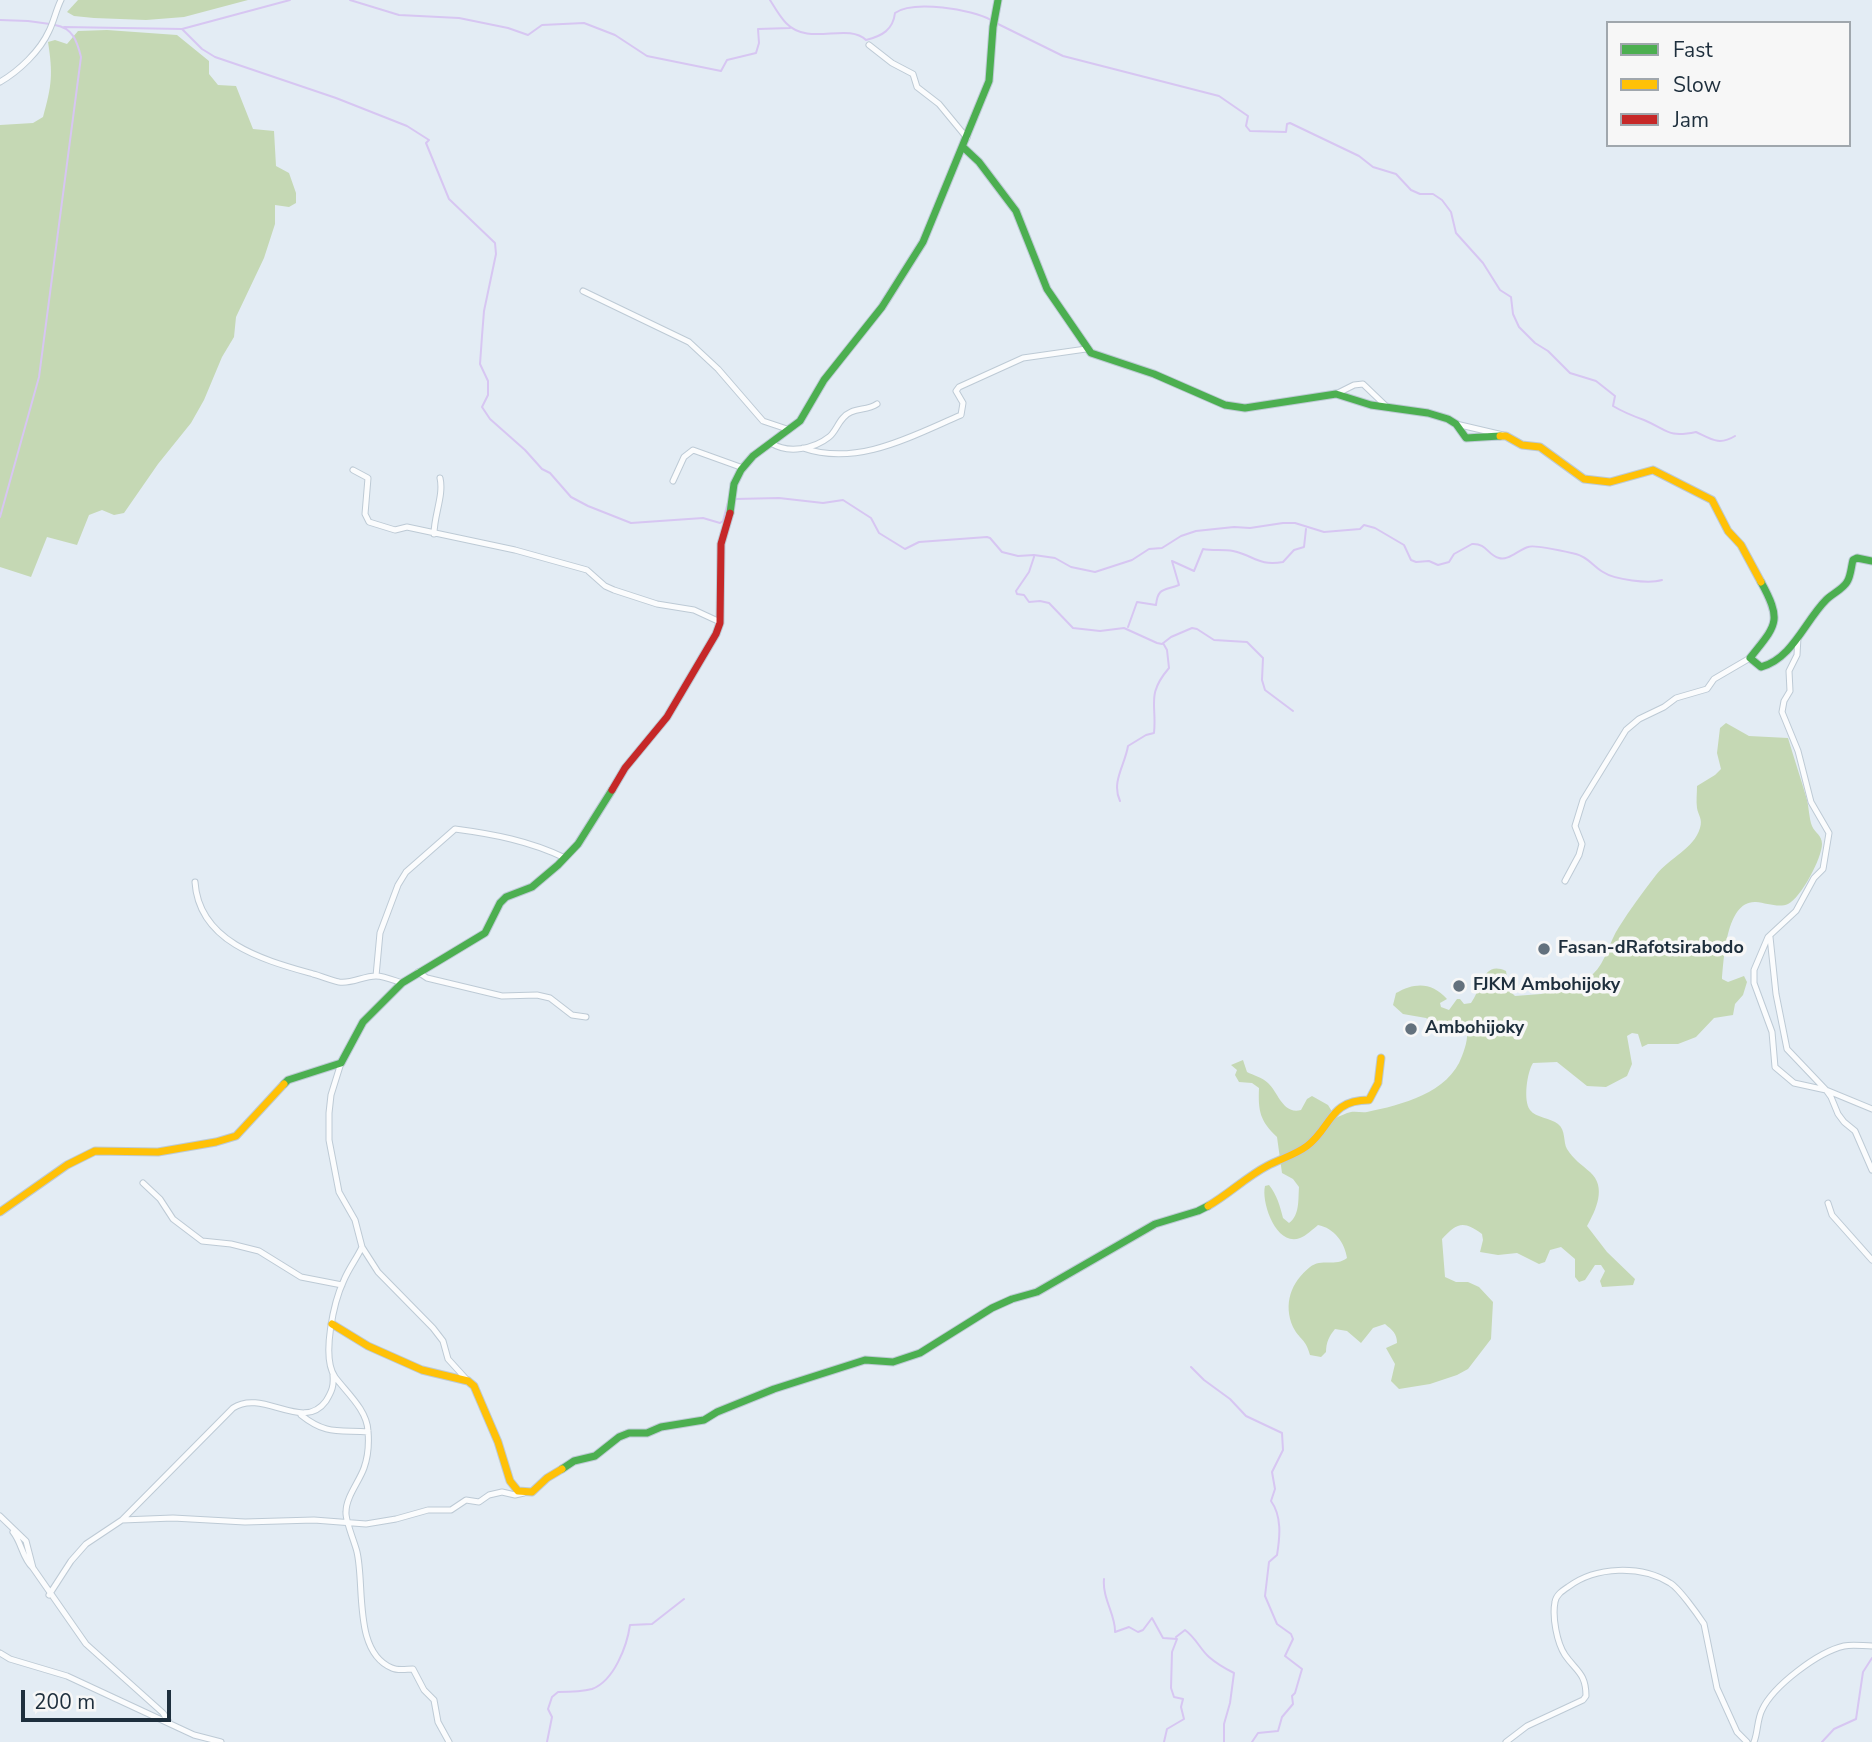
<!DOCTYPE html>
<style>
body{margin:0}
#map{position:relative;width:1872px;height:1742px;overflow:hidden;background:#e3ecf4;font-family:"Nunito Sans",sans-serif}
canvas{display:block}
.legend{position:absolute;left:1606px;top:21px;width:245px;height:126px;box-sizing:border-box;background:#f7f7f7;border:2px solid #a0a7ad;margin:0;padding:9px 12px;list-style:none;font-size:21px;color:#1e2f3d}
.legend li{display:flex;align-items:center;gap:14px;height:35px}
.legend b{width:35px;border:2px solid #a0a7ad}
.scale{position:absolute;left:21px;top:1690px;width:150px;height:32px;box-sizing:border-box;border:4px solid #1e2f3d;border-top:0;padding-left:9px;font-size:21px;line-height:24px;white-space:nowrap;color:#1e2f3d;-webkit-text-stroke:5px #f7f7f7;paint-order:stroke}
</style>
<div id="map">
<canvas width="1872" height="1742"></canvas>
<ul class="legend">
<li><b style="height:9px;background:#4caf50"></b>Fast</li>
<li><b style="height:9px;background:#ffc107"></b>Slow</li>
<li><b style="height:9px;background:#c62828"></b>Jam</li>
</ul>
<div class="scale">200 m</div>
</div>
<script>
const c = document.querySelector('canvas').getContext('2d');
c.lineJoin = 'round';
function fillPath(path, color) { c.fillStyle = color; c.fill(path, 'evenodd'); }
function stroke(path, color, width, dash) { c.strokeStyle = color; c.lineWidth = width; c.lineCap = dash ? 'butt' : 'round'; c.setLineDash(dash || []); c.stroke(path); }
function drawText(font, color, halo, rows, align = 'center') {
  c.font = font + ' "Nunito Sans",sans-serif'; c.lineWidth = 7; c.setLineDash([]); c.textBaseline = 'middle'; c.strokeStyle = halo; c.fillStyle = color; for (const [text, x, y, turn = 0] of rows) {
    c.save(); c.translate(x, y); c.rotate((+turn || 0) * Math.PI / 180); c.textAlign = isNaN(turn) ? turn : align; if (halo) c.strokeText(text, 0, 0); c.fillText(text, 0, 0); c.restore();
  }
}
const green = new Path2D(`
 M78,0H248L184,17L146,20L94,18L74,16L67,12Z
 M107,30L177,35L209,61V74L218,85L236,86L253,129L274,131L276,166L289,173L296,193V203L289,207L275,205V224L264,258L236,317L234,337L222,357L204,400L191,423L158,464L124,513L114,515L102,510L89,515L77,545L47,537L31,577L0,567V125L33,123L43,117C52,85 53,74 48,42L55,40L67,44L78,31Z
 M1726,723L1749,736L1788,738C1794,758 1801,779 1807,800C1809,808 1809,818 1812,826C1815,833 1822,835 1822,844C1822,858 1801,898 1788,904C1779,908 1766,903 1756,902C1726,900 1724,959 1722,979L1728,982L1744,976L1747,982L1743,995L1735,1004L1733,1015L1714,1018L1696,1037L1678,1044H1648L1642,1047L1638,1034L1632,1033L1627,1036L1632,1064L1627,1076L1606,1087L1587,1086L1557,1062L1533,1063C1527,1072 1523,1101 1530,1110C1536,1118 1551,1118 1558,1124C1566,1130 1563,1142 1567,1149C1573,1159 1582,1165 1590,1172C1607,1187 1596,1210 1587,1226L1607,1252L1635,1279L1633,1285L1602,1287L1600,1281L1605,1271L1601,1265H1595L1585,1280L1579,1282L1575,1277V1259L1561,1247L1550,1250L1545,1262L1539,1264L1517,1253L1498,1255L1480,1252L1483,1240L1482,1234C1463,1220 1457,1223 1442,1239L1445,1277L1456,1282H1468L1479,1287L1493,1302L1491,1339L1468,1369L1457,1375L1430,1384L1399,1389L1391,1381L1395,1364L1386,1348L1397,1343C1397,1333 1392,1330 1385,1324L1373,1328L1361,1343L1347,1331L1335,1329C1329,1336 1326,1343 1326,1352L1321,1357L1310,1355C1306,1339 1299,1339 1293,1327C1283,1304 1291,1282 1310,1267C1321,1258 1336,1267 1347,1258C1345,1243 1334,1228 1318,1225C1313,1229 1306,1236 1300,1238C1276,1247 1261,1202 1265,1186L1269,1185C1277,1195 1280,1206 1283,1218L1289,1223C1300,1215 1298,1199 1299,1187L1293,1179L1282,1173L1277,1137C1260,1121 1258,1111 1259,1088L1252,1083L1239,1082L1235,1075L1237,1070L1231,1065L1243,1060L1247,1072C1253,1075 1263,1078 1268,1083C1278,1092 1283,1115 1301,1110L1307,1099L1312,1096L1328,1105L1336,1118C1340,1116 1346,1113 1351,1112C1356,1111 1362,1113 1367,1112C1401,1105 1449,1093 1462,1056C1466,1046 1469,1035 1466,1024L1458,1021L1454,1023L1451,1031L1447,1033L1426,1018L1403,1014L1393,1005L1396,993C1415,982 1432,982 1447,999L1440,1003L1441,1007L1449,1010L1457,999H1460L1464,1004L1471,1003C1482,989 1482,960 1506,971L1509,990L1515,996L1541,994L1593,974C1606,962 1609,942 1619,927C1630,909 1643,892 1656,875C1669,858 1694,849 1700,828C1703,819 1698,815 1697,808C1696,801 1697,793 1697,786L1715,775L1721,769L1717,753L1720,728Z`);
const stream = new Path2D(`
 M350,0L399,15L459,18L508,28L528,35L542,25L584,23L615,35L647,56L721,71L727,60L756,53L759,43L758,29L790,28
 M770,0C775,8 780,17 786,23C809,47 847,22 866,40C882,36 893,30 895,13C913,0 972,9 991,20
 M0,20L28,21L50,24
 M996,23L1063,56L1219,96L1248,116L1246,126L1250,131L1286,132L1287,124L1290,123L1359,156L1373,167L1396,174L1411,190L1420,194H1433L1442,200L1451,212L1456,233L1483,263L1500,290L1511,297L1513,314L1519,327L1535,343L1548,351L1570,373L1596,381L1615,396L1613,406C1623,412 1633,416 1644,420C1668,430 1667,438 1696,432C1711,439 1719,446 1735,436
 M64,27L182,29L290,0
 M182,29L202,49L215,57L336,98L407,126L429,140L426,143L449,199L495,243L496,254L484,311L482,336L480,364L488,381V395L482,407L490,419L525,450L542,469L550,473L571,497L588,506L631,523L703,518L720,523L723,521L729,498
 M735,499L779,498L823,503L843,500L871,518L879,533L905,549L919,542L987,537L990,538L1002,552L1018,556L1034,555L1055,558L1071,567L1095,572L1132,560L1149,549L1162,548L1181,536L1196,531L1234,527L1250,528L1283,523H1295L1324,532L1360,529L1364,525L1375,528L1404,545L1411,560L1416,562L1429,561L1438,565L1449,562L1454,554L1472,544C1487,543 1487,555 1499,558C1508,561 1518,550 1528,547C1534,544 1567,552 1576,554C1588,557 1593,566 1603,572C1615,580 1649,584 1662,580
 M0,517L39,377L81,57C77,41 73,28 55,25
 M1034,557L1029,572L1016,591L1017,594L1024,595L1029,602L1040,601L1049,603L1073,628L1100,631L1124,628L1157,643L1162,644L1171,637L1192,628L1197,629L1214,640L1247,642L1263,658L1262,680L1265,690L1293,711
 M1128,627L1137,602L1156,605C1158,587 1164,591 1179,585L1172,561L1194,571L1203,549C1213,551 1223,549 1233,551C1255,556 1258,566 1283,562L1294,550L1304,547L1306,529
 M1120,801C1111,782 1125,765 1128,746L1146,735L1154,733C1157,704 1146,695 1169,668L1167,650L1163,643
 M1191,1367L1204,1380L1230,1399L1246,1416L1282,1433L1283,1450L1272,1472L1275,1489L1271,1501C1282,1516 1280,1537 1277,1555L1269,1562L1265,1596L1277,1624L1291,1634L1293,1639L1285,1656L1302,1669L1295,1693L1292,1696L1293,1704L1282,1717L1278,1731L1258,1733L1252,1742
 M1104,1579C1102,1598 1116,1616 1115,1632L1129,1627L1138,1632L1143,1630L1152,1618L1163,1638L1177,1639L1172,1652L1171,1688L1174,1697L1183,1699L1181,1707L1184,1719L1167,1729L1164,1742
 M1176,1637L1185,1630C1196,1638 1200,1649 1209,1657C1217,1664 1224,1668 1234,1673L1230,1703L1224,1724V1742
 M547,1742L552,1717L548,1709L552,1697L558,1692C569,1692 581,1692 592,1689C614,1681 627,1646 630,1625L652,1624L684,1599
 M1822,1742L1834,1729L1856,1719L1863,1672L1872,1658`);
const street = new Path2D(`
 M869,45L892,63L913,74L917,87L939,104L967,138
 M0,82C19,71 40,51 49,31C54,21 56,10 61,0
 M583,291L689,342L718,369L763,421L787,429
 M1336,394L1354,385L1363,384L1387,407
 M1456,424L1503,435
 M771,443C788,454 814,449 829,437C837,431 839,417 851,412C860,408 868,410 877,404
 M803,448C857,467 912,436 961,415L963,403L956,391L959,387L1023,358L1086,349
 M353,470L368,478L365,514L369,522L395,530L407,527L515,550L587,570L605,586L614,590L657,604L694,610L720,622
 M673,481L684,457L693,450L743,468
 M434,534C434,515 444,495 440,478
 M1798,637L1797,655L1789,671L1790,691L1784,701L1782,712L1798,751L1811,802L1829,833L1823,869L1814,878L1796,911L1768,937L1754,970V983L1772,1032L1775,1067L1794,1083L1826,1090L1831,1097L1838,1114L1844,1122L1855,1131L1872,1170
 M1565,881L1579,855L1582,844L1575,826L1583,800L1626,730L1639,719L1664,707L1676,698L1707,689L1714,679L1750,658
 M195,882C199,943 264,960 313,974C321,976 330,980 339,982C352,984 363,976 376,976C384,976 393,980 402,983
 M1770,937L1776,994L1787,1049L1826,1090L1872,1109
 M418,972L427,978L502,996L537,995L550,998L572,1015L586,1017
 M376,976L380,933L398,885L406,872L455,829C493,834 530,841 565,858
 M341,1063L331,1095L329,1113V1140L339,1192L355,1220L362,1247L378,1272L433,1328L443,1341L448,1359L468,1381
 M143,1183L160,1199L173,1219L202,1241L231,1244L259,1251L301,1277L342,1285
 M1828,1203L1832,1215L1872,1260
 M362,1247C357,1258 349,1268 344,1280C334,1301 321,1357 335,1377C347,1393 367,1410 368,1431C369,1443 368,1457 364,1468C359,1482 346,1497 346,1512C345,1520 355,1543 357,1552C365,1586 353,1652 392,1668C398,1671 407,1669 413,1669L424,1690L434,1700L438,1722L449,1742
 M301,1415C326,1435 338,1430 368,1432
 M0,1516L26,1541L33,1568L86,1644L163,1713L169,1722
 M122,1520L233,1408C263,1388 303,1433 326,1401C332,1391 334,1386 333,1375
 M13,1532C22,1543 22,1558 33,1568
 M49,1595L71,1561L86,1544L122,1520L173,1518L245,1522L314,1520L366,1524L396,1519L428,1510H451L466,1500L479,1502L489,1495L502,1492L515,1495L524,1493
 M0,1653L10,1659L67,1676L194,1735L221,1742
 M1506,1742L1527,1726L1583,1700L1586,1696C1586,1673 1576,1671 1565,1655C1557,1643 1552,1617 1555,1602C1556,1595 1562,1591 1568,1587C1596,1566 1641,1565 1670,1583C1679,1588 1698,1615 1704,1624L1717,1688L1737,1732L1747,1742
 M1754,1742C1758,1732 1757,1720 1762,1710C1773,1686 1818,1652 1844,1646C1853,1644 1863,1646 1872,1646`);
const fast = new Path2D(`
 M963,147L979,162L1016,211L1047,289L1091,353L1154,374L1225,405L1245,408L1336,394L1371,405L1428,413L1448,419L1456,424L1466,438L1500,436
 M730,513L734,484L741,470L753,456L800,421L824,380L882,307L923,242L989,81L993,27L998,0
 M1761,582C1783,622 1776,625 1750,658L1761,667C1792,659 1805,621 1826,600C1832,594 1843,589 1847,582C1851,576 1851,567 1853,560L1857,558L1872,561
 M284,1084L288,1080L341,1063L363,1022L402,983L485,933L500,903L506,897L532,887L558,865L578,844L612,790
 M562,1469L574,1461L595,1456L619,1437L629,1433H647L661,1427L704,1420L717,1412L774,1389L865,1360L893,1362L920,1353L992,1308L1012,1299L1037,1292L1155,1224L1198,1211L1208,1206`);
const slow = new Path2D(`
 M1500,436H1506L1522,445L1540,447L1584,479L1610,482L1653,470L1712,500L1728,531L1741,545L1761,582
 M1208,1206C1229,1194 1246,1177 1267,1166C1280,1159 1295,1155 1307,1146C1332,1127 1329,1100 1369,1100L1378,1083L1381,1058
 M0,1212L67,1165L95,1151L158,1152L216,1142L236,1136L284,1084
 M332,1324L368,1346L422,1370L468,1381L474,1386L498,1442L510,1481L518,1491L532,1492L547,1478L562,1469`);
const jam = new Path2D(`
 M612,790L625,768L667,717L716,634L720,623L721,544L730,513`);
const markers = [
 [1544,949,7,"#63717d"],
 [1459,986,7,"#63717d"],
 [1411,1029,7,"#63717d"]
];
const poiNames = [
 ["Fasan-dRafotsirabodo",1558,949],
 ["FJKM Ambohijoky",1473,986],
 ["Ambohijoky",1425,1029]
];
fillPath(green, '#c5d8b4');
stroke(stream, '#d7c6f2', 2);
stroke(street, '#bdcad5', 7);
stroke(fast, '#bdcad5', 9);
stroke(slow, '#bdcad5', 9);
stroke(jam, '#bdcad5', 9);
stroke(street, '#fbfcfd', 5);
stroke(fast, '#4caf50', 7);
stroke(slow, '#ffc107', 7);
stroke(jam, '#c62828', 7);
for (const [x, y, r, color] of markers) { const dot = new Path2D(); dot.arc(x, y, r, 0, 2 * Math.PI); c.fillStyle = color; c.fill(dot); stroke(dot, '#f7f7f7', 2.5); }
drawText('bold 18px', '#1e2f3d', '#f7f7f7', poiNames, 'left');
</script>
